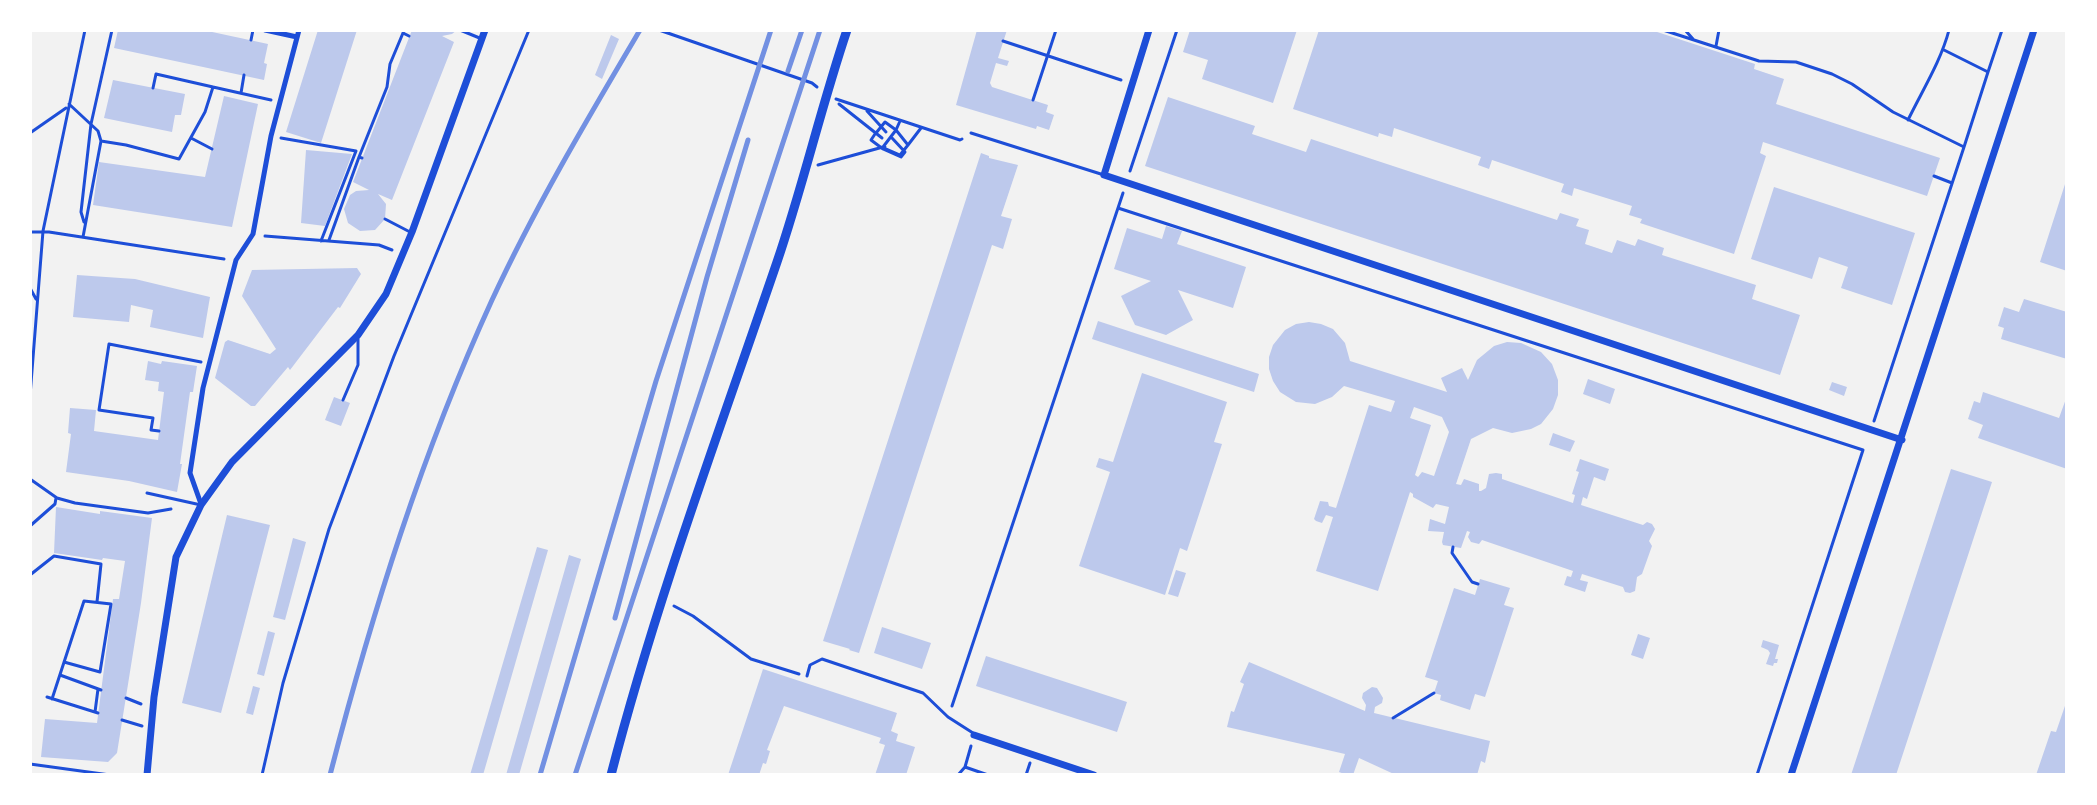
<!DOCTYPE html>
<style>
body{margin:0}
#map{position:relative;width:2097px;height:805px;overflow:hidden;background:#f2f2f2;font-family:"Archivo Narrow",sans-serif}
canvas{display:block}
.frame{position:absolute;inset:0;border:32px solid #fff;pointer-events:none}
</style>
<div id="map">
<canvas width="2097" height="805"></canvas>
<div class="frame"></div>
</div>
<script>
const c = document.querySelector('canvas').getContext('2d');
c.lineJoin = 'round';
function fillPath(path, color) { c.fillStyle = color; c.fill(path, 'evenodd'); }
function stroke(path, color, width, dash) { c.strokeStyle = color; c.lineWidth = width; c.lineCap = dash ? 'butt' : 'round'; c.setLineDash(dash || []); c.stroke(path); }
const building = new Path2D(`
 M118,30H203L268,44L264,63L267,64L264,80L114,48Z
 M318,30H357L321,143L286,132Z
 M412,30H457L452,34L442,36L454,42L392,200L378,194L386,204L385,219L375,230L360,231L348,223L344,209L350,195L356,191L369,190L353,182Z
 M977,30H1007L998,58L1009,61L1007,66L996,63L990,83L992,87L1048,105L1046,112L1054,115L1049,130L1037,126L1036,129L956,105Z
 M1190,30H1297L1273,103L1202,79L1208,60L1183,52Z
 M1319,30H1651L1755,64L1754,69L1784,79L1776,104L1940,158L1927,196L1763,142L1760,153L1766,156L1734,254L1640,223L1642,219L1629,215L1632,206L1574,188L1572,196L1561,192L1564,184L1492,160L1489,169L1478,165L1481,157L1394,128L1392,137L1379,133L1378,137L1293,109Z
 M611,35L619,39L602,79L595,75Z
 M113,80L185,94L181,115H175L172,132L104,118Z
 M224,96L258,104L232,227L93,205L99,162L205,177Z
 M1168,97L1255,126L1252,134L1306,152L1311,139L1557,220L1560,213L1579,219L1576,226L1589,230L1585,244L1612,253L1617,240L1635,246L1638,239L1664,248L1662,255L1756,285L1752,299L1800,315L1780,375L1145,166Z
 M306,150L352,154L325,226L301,223Z
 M981,153L989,156V158L1018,165L1001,216L1012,219L1003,249L992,245L859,653L849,650L850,649L823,641Z
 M2066,181H2067V271L2040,262Z
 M1774,187L1915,233L1892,305L1841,288L1848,267L1819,257L1812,279L1751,259Z
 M1166,226L1182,231L1177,244L1246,267L1233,308L1178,290L1193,320L1166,335L1135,325L1121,296L1151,281L1114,269L1127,228L1162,239Z
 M357,268L361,274L340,308L338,307L290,370L288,367L255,406H251L215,378L225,342L228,340L270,354L276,349L242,296L252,270Z
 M77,275L135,279L210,297L203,338L150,327L153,310L131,305L129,322L73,317Z
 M2024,299L2067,312V359L2001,339L2004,328L1998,326L2004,307L2019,312Z
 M1098,321L1259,374L1254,392L1092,339Z
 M1309,322L1321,324L1333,329L1345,343L1350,361L1447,392L1441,378L1462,368L1468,380L1477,360L1494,346L1507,342L1521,343L1541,352L1552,364L1558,380V395L1553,409L1541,424L1531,429L1512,433L1493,428L1471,439L1456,484L1461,485L1464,479L1479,484V491H1481L1486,488L1489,474L1496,473L1502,474V479L1573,503L1575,495L1572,494L1579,472L1576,471L1580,459L1609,469L1605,481L1594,477L1587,499L1583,497L1581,505L1643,525L1647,522L1652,524L1655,529L1649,541L1652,546L1642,574L1637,577L1635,591L1630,593L1625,592L1623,587L1582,574L1580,580L1588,582L1585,592L1564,585L1567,576L1571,577L1573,571L1482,540L1479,544L1471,542L1468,537L1470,532L1467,531L1461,548L1443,545L1442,542L1444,532L1428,531L1430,519L1445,524L1449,507L1436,504L1433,508L1413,497V494L1410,492L1378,591L1316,571L1333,517L1326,515L1322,523L1316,521L1314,519L1320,501L1328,502L1329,506L1336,508L1369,405L1391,412L1395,401L1344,386L1332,397L1315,404L1296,402L1280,392L1273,381L1269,369V357L1273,345L1285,330L1296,324ZM1414,407L1442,417L1449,432L1434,476L1422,472L1418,477L1415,475L1431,425L1410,418Z
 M148,361L161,364L162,361L197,366L193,392H190L180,464H182L177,492L129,481L66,472L71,434L68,433L70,408L96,410L94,431L158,440L164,392L158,391L159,382L145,380Z
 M1142,373L1227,402L1214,442L1222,444L1187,551L1180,548L1165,595L1079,566L1110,472L1096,467L1099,458L1113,462Z
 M1588,379L1615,389L1610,404L1583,394Z
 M1832,382L1847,387L1844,396L1829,390Z
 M1983,392L2059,418L2067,396V469L1978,438L1983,425L1968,419L1974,401L1980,403Z
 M334,397L350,403L341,426L325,420Z
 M1553,433L1575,441L1570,452L1549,445Z
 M1951,469L1992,482L1896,775H1851Z
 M56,507L100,514V511L152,518L141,603L117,753L108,762L41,757L45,719L97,723L113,599H119L125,561L103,558L102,560L54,553Z
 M227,515L270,525L221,713L182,703Z
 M293,538L306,542L285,620L273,617Z
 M537,547L548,550L483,775H470Z
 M569,555L581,559L519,775H506Z
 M1176,570L1186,573L1178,597L1168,594Z
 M1480,579L1510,588L1504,605L1514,608L1485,697L1475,694L1470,710L1440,700L1441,695L1434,693L1438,681L1425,677L1454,588L1475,595Z
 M882,627L931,643L922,669L874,653Z
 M268,631L275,633L264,676L257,674Z
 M1638,634L1650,638L1643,659L1631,655Z
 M1763,640L1779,645L1775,659H1778L1777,663H1774L1773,666L1766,664L1770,653L1768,650L1761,647Z
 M986,656L1127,702L1117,732L976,686Z
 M1249,662L1365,711L1366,705L1362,698L1363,693L1372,687L1377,688L1383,698L1382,703L1375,707L1374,713L1490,741L1485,763L1481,761L1477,775H1396L1359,758L1353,775H1347L1339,772L1345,754L1227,727L1231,711L1234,712L1244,684L1240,682Z
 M763,669L897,713L891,731L898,734L896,741L915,747L906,775H875L885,745L879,743L881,738L784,706L767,750L770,751L766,764L763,763L759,775H728Z
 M253,686L260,688L253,715L246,713Z
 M2067,700V775H2036L2051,731L2056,732Z`);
const path = new Path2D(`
 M404,30L403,33L409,36
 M659,30L812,83L817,87
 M1663,30L1759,61L1796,62L1832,74L1852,84L1893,112L1964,147L1988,72
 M1685,30L1693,39
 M251,40L253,30
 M1003,41L1121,80
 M1716,46L1719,30
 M1944,50L1988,72L2002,30
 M153,88L156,74L213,87
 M241,93L244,75
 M836,99L960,140L962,139
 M1033,100L1056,30
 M69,104L98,131L101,141
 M839,104L882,138
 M867,111L886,132
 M1908,120C1922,91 1941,61 1949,30
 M900,121L896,130L908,145L921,128
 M30,133L66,108
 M875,134L871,140L883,149L901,157L905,152L892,138
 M191,138L212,149
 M281,138L356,151L321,241
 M885,147L884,148L900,155L908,145
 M359,157L387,87L390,64L403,33
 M818,165L883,147L896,130L885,122L876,133
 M1130,171L1177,30
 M1934,176L1952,183
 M1118,208L1863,450L1757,775
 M84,222L81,212L91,124L112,30
 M30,232H49L224,259
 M265,236L379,245L392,250
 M83,237L101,141L126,145L179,159L205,112L213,87L271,100
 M329,240L359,157L362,158
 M30,288L36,299
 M30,396L43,231L85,30
 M1874,421L1964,147
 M159,431L151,430L153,418L99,410L109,344L201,362
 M30,479L57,498L75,503L148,513L171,509
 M30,526L55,504L56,498
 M1453,547L1452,553L1472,582L1478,584
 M30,575L54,556L101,564L97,602
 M674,606L693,616L751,659L799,674
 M60,675L101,690
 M47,697L98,713
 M126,698L141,704
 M52,699L84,601L111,604L100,672L64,662
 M952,706L1123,193
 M95,712L98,689
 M1393,718L1434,693
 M122,720L142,726
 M30,764L110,775
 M965,767L988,775
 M958,775L965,767L971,746
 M1026,775L1030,763`);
const service = new Path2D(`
 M460,30L482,39
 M971,133L1104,175
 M385,219L410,232
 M343,400L358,365V339
 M147,493L201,505
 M807,676L810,665L822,659L923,693L948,717L973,733
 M262,775L283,683L329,529L394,356L529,30`);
const pedestrian = new Path2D(`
 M265,30L297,37
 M201,504L190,473L203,388L236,260L253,234L271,136L299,30`);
const minor = new Path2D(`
 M1149,30L1104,175L1902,440
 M974,735L1094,775
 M147,775L154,697L176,557L201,505L232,462L358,335L386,294L412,232L485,30
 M1791,775L2034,30`);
const secondary = new Path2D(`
 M611,775C656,601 719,432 777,262C803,186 821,107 847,30`);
const rail = new Path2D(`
 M788,71L802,30
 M615,618L707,277L748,140
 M330,775C372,613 422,453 492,300C535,207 588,118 640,30
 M540,775L656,381L771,30
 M575,775L820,30`);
fillPath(building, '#bdc9ec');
stroke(path, '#1d4ed8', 3);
stroke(service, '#1d4ed8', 3);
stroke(pedestrian, '#1d4ed8', 5);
stroke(minor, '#1d4ed8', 7);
stroke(secondary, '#1d4ed8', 9);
stroke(rail, '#7290e2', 5);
</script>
